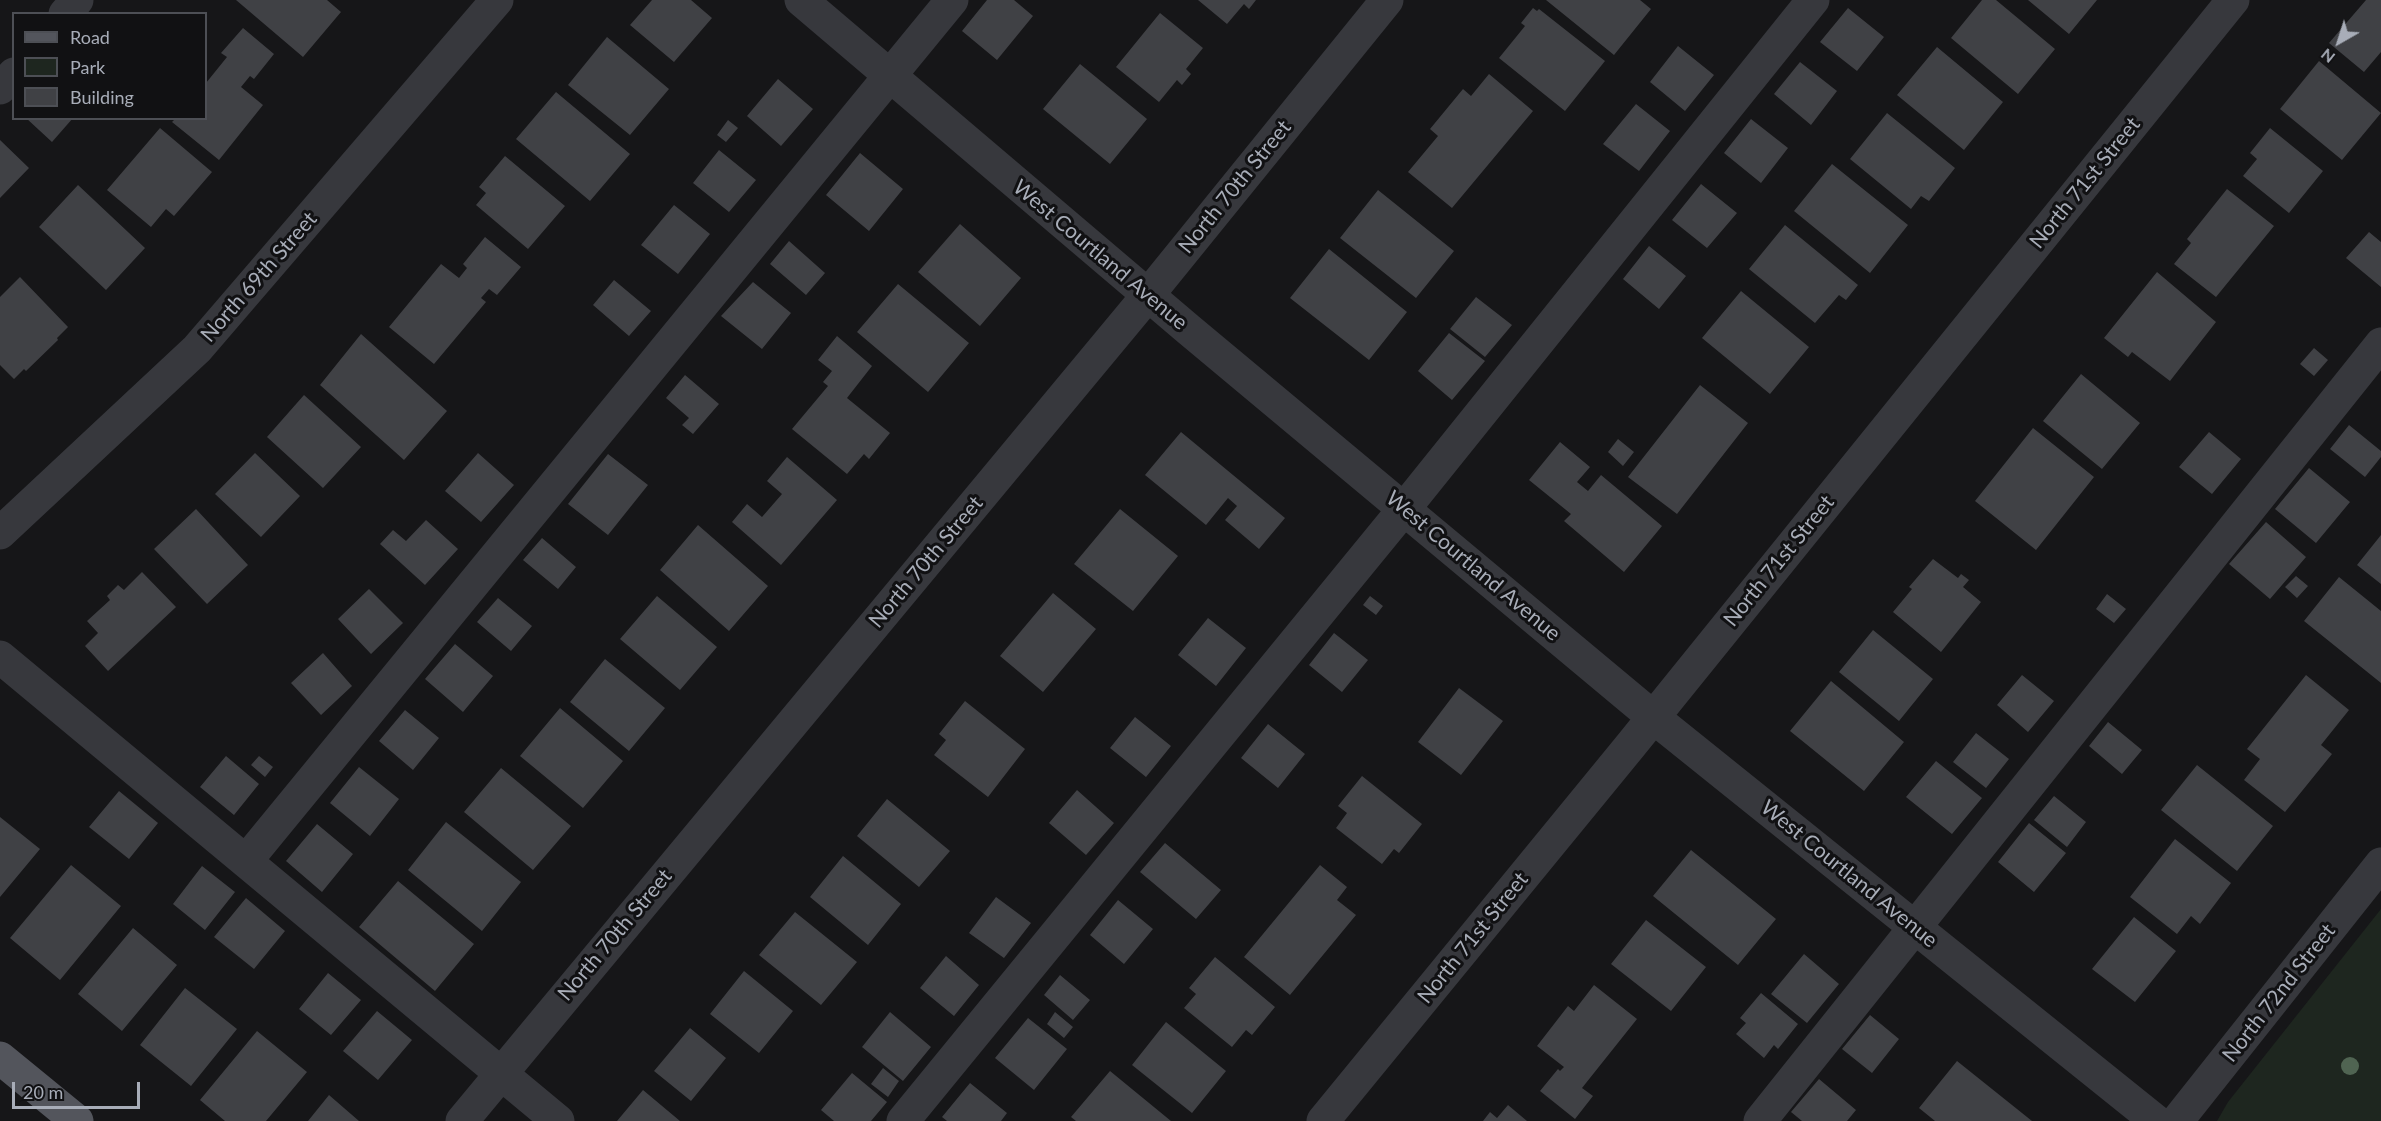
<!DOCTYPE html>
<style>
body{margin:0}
#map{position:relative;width:2381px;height:1121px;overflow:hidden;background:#161618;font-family:Lato,sans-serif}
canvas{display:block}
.legend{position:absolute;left:12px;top:12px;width:195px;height:108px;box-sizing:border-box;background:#111113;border:2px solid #4d4f55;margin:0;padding:8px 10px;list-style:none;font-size:18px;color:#a8adb8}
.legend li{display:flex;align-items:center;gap:12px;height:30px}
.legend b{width:30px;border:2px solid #4d4f55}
.north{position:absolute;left:2309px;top:12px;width:60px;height:60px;-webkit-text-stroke:4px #111113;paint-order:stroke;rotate:219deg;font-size:16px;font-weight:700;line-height:24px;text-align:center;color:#a8adb8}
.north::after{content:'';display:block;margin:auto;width:21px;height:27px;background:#a8adb8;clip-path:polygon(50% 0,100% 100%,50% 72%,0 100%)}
.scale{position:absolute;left:12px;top:1082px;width:128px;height:27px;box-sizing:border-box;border:3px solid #a8adb8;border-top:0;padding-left:8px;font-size:18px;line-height:21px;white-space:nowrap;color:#a8adb8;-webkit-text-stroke:4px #111113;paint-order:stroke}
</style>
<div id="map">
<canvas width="2381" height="1121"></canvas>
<ul class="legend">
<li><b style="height:8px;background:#53555c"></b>Road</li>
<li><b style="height:16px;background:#1e261f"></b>Park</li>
<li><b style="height:16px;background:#404145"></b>Building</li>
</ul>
<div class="north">N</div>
<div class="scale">20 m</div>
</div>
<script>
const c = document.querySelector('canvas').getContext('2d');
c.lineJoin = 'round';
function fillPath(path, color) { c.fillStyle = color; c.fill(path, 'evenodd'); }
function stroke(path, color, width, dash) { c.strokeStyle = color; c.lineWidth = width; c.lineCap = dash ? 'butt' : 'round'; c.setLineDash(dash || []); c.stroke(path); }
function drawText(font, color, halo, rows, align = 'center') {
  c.font = font + ' Lato,sans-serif'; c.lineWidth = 6; c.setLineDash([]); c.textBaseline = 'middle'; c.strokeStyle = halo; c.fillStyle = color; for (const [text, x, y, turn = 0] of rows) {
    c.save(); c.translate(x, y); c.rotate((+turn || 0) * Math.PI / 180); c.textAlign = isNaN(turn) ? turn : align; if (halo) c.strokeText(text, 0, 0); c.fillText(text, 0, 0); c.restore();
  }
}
const green = new Path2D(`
 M2381,909V1121H2217L2228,1102Z`);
const building = new Path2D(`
 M236,0H327L341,12L303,57Z
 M652,0H691L712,18L674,62L630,25Z
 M987,0H1014L1033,16L997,60L962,31Z
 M1198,0H1256L1249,9L1244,4L1227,24Z
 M1546,0H1640L1651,9L1614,55Z
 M1982,0H1996L2055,49L2018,94L1951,38Z
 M2028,0H2097L2069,34Z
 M2366,0H2381V52L2364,72L2329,43Z
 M1533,8L1537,11L1539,9L1605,61L1565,111L1499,58L1525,26L1521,23Z
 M1848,8L1884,37L1857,71L1820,42Z
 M1160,13L1203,48L1186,69L1191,74L1182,85L1177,80L1159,102L1116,67Z
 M243,28L274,54L254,79L250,76L241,87L263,105L219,160L172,122L176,118H206V83L227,57L221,53Z
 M607,37L669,89L630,135L568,85Z
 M1678,46L1714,75L1685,111L1650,82Z
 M1937,47L2003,102L1964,150L1897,95Z
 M2319,61L2381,113L2342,160L2280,109Z
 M1800,62L1837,91L1811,125L1774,94Z
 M1080,64L1147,119L1110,164L1043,109Z
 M1489,74L1533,111L1452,208L1408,172L1438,136L1430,129L1463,89L1471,96Z
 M778,79L813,109L781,146L747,116Z
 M556,92L630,154L590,201L516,139Z
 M1636,104L1670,131L1639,171L1603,144Z
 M1887,113L1955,168L1929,201L1921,196L1911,209L1850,159Z
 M26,118H73L52,142Z
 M1751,119L1788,148L1761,183L1724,153Z
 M728,120L738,128L726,142L717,135Z
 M160,128L212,172L174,216L166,209L151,227L107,190Z
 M2270,128L2323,171L2289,213L2243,176L2257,159L2250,153Z
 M0,140L29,168L0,198Z
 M719,150L756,180L729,212L693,183Z
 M860,153L903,189L869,231L826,195Z
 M505,156L565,206L528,249L476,205L486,193L479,187Z
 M1832,164L1908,225L1870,273L1794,211Z
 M1701,184L1737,213L1707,248L1672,220Z
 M78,185L145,248L106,290L39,227Z
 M2227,189L2274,226L2216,297L2174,264L2191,243L2187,239Z
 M1378,190L1454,251L1416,298L1340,238Z
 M674,205L710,234L678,274L641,245Z
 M960,224L1021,278L980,326L918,272Z
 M1785,225L1858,285L1846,300L1839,295L1815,323L1749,269Z
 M2369,232L2381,242V287L2346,258Z
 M485,237L521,267L497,295L489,289L481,298L486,302L434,364L389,327L441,264L459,278L467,268L463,264Z
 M789,241L825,273L806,295L770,264Z
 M1649,246L1686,276L1659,309L1623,279Z
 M1329,249L1407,312L1369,360L1290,298Z
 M2157,272L2216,322L2170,381L2132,352L2128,357L2104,338Z
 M20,277L68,327L57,338L58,340L26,371L24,369L14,379L0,365V297Z
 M614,280L651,311L629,336L593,305Z
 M753,282L791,313L762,349L721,316Z
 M898,284L969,343L928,392L857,332Z
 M1741,291L1809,347L1770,394L1702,338Z
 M1476,297L1512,325L1485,357L1450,329Z
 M1449,333L1485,361L1452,400L1418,371Z
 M361,334L447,411L404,460L320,385Z
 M837,336L872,366L847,398L890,433L869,459L864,454L847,474L792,429L828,386L823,382L832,371L818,360Z
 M2314,348L2328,360L2314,376L2300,364Z
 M2081,374L2140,423L2102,469L2043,421Z
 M685,375L719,404L693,434L682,425L689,418L666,398Z
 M1700,385L1748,423L1677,514L1628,477Z
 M304,395L361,447L323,488L267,437Z
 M2349,425L2381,451V457L2365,477L2330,449Z
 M2033,428L2094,477L2036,550L1975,501Z
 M1181,432L1285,518L1259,549L1225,520L1237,506L1228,498L1206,525L1145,475Z
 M2209,432L2241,459L2212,494L2179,467Z
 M1618,439L1634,452L1623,466L1608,452Z
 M1560,442L1590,467L1577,482L1588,491L1601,475L1662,526L1624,572L1564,521L1571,514L1529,480Z
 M255,453L300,496L261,537L215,494Z
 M478,453L514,485L481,522L445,491Z
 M608,454L648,485L608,535L568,504Z
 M787,457L837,500L781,565L732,522L747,504L762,517L782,494L767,481Z
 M2309,468L2350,502L2316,543L2275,509Z
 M196,509L248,565L207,604L154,549Z
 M1120,509L1178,556L1133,611L1074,564Z
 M426,520L458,549L425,585L380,544L393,530L406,541Z
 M2266,522L2306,557L2270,599L2229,564Z
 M698,525L768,586L729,631L660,570Z
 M2381,535V584L2357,565Z
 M542,538L576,567L558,589L523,560Z
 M1933,559L1958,578L1961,574L1969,580L1963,587L1981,602L1941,652L1893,612L1912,589L1909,587Z
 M142,572L176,607L108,671L85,646L98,633L87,621L110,600L107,596L118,585L124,590Z
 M2296,576L2308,586L2297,598L2285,587Z
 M2339,577L2381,611V683L2304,621Z
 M369,589L403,623L371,654L338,619Z
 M1053,593L1096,629L1043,692L1000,656Z
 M2107,594L2126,609L2114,623L2096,609Z
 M657,596L717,647L680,690L620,639Z
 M1370,596L1383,606L1376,615L1363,605Z
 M498,598L532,626L511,651L477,622Z
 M1208,618L1246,648L1216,686L1178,655Z
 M1873,630L1933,679L1899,721L1839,672Z
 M1334,633L1368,660L1342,692L1309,665Z
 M455,644L493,676L463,712L425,679Z
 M323,653L352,686L321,715L291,683Z
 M605,659L665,708L629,751L570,702Z
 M2022,675L2054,701L2028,732L1997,705Z
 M2306,675L2349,710L2321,745L2332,754L2285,812L2244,780L2260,759L2247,749Z
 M1831,681L1904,742L1864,791L1790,731Z
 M1459,688L1503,721L1461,775L1418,742Z
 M965,701L1025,749L988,797L934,755L946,740L939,734Z
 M560,708L623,761L583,808L520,756Z
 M405,710L439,738L413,770L379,741Z
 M1135,717L1171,746L1146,777L1110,748Z
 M2108,722L2142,750L2122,774L2089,746Z
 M1268,724L1305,754L1278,788L1241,758Z
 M1976,733L2009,759L1986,788L1953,762Z
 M226,756L259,784L234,815L200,787Z
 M259,756L273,767L265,777L251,765Z
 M1936,761L1982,798L1952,834L1906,797Z
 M2197,765L2273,826L2237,871L2161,810Z
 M359,767L399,799L370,836L330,803Z
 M501,768L571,826L533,870L464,812Z
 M1362,776L1422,824L1399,853L1394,849L1382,864L1336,828L1347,813L1338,806Z
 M1077,790L1114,823L1086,855L1049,823Z
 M119,791L158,823L129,859L89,827Z
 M2054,796L2086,822L2067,847L2034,820Z
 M887,799L950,851L919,887L857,836Z
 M0,817L40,849L0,897Z
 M446,822L521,882L482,931L408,870Z
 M2029,823L2066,853L2034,892L1998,862Z
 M317,824L353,854L322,892L286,861Z
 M2175,839L2231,883L2200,924L2191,916L2177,934L2130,897Z
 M1165,843L1221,890L1196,919L1140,872Z
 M1691,850L1776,919L1738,965L1653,896Z
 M843,856L901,904L868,945L810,897Z
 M71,865L121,906L60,980L10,938Z
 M1320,865L1347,887L1337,900L1356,915L1290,995L1244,957Z
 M202,866L235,892L205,930L173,904Z
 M398,881L474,944L435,991L359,927Z
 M996,897L1031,923L1004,958L969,933Z
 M246,898L285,931L254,969L214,937Z
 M1118,900L1153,929L1124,964L1090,935Z
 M795,912L857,962L821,1005L759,955Z
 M2134,917L2176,951L2135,1002L2092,969Z
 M1646,920L1706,967L1671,1011L1611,964Z
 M133,928L177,965L122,1031L78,994Z
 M1804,954L1839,984L1807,1023L1771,994Z
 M946,956L979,985L954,1016L920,988Z
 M1215,957L1275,1007L1252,1035L1246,1030L1232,1047L1184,1008L1196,994L1189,988Z
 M744,971L793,1011L759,1053L710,1014Z
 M328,973L361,1000L331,1035L299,1009Z
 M1060,975L1090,1000L1073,1020L1044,995Z
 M1594,985L1637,1019L1582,1088L1593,1096L1575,1119L1540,1091L1558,1069L1560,1071L1564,1067L1537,1046L1568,1006L1574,1011Z
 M185,988L237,1029L191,1086L140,1045Z
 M1761,993L1798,1024L1778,1049L1774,1045L1764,1058L1736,1034L1746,1023L1740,1018Z
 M377,1011L412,1040L378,1080L343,1051Z
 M890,1012L931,1047L903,1081L862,1047Z
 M1055,1012L1073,1027L1064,1038L1047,1024Z
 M1870,1015L1899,1039L1872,1073L1842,1049Z
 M1028,1018L1067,1049L1034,1090L995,1058Z
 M1166,1022L1226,1071L1192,1113L1132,1065Z
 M690,1028L726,1058L691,1101L654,1071Z
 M257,1031L307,1072L266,1121H225L200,1100Z
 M1957,1061L2032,1121H1935L1919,1108Z
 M883,1068L899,1081L888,1097L871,1084Z
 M1110,1071L1171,1121H1076L1071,1117Z
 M852,1073L887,1102L871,1121H834L821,1110Z
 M1819,1079L1856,1110L1847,1121H1802L1791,1112Z
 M970,1083L1007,1113L1001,1121H947L942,1117Z
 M643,1090L680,1121H617Z
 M329,1095L359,1121H308Z
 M1508,1105L1527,1121H1483L1490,1112L1497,1118Z`);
const minor = new Path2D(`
 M801,0L1188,329L1653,717L2156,1121
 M65,14L77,0
 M0,88L14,74
 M0,533L197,349L497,0
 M0,657L558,1121
 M246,861L952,0
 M462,1121L1148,295L1387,0
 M903,1121L1404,509L1813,0
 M1323,1121L1631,745L2233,0
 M1760,1121L2381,344
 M2177,1121L2381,864`);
const major = new Path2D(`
 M0,1058L77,1121`);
const trees = [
 [2350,1066]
];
const streetNames = [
 ["North 71st Street",2085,183,-51],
 ["North 70th Street",1235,187,-51],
 ["West Courtland Avenue",1100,255,40],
 ["North 69th Street",259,277,-49],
 ["North 71st Street",1779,561,-51],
 ["North 70th Street",926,562,-50],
 ["West Courtland Avenue",1473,566,40],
 ["West Courtland Avenue",1849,874,39],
 ["North 70th Street",615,935,-50],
 ["North 71st Street",1473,938,-51],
 ["North 72nd Street",2279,993,-52]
];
fillPath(green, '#1e261f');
fillPath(building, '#404145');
stroke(minor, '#37383d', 33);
stroke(major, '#53555c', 33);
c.fillStyle = '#506452';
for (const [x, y] of trees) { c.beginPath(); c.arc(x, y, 9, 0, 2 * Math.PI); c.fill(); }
drawText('21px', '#a8adb8', '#111113', streetNames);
</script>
